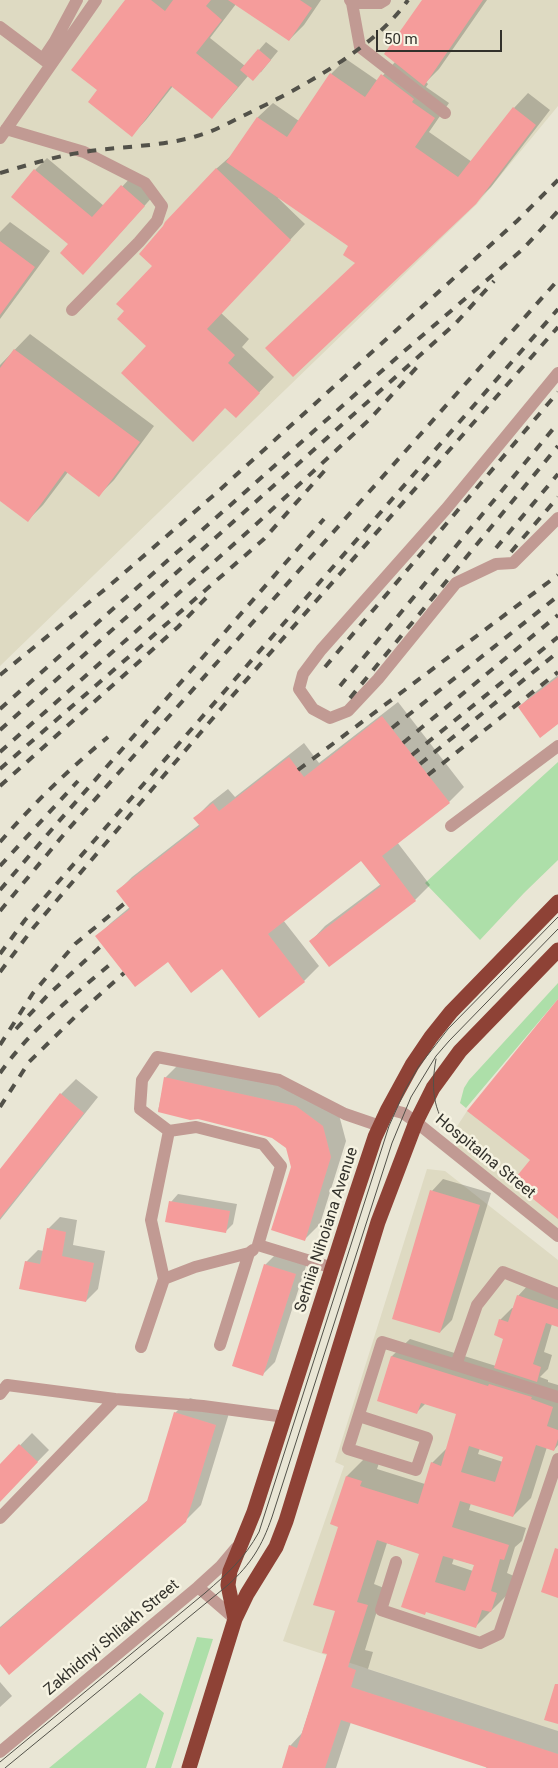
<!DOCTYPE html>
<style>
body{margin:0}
#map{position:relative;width:558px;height:1768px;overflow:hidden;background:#e9e6d5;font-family:Roboto,sans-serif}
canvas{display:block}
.scale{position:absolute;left:376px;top:30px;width:126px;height:22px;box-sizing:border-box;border:2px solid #32312b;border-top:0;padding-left:6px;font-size:15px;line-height:18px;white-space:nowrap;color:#32312b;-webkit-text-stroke:4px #f6f3e2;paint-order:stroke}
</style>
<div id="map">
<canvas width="558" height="1768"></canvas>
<div class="scale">50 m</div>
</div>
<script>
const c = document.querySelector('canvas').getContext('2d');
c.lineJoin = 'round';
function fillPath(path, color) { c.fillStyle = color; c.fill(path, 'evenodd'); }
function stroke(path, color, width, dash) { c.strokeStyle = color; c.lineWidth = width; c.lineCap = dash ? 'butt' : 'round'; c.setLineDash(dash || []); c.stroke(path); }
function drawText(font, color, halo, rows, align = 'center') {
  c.font = font + ' Roboto,sans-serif'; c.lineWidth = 5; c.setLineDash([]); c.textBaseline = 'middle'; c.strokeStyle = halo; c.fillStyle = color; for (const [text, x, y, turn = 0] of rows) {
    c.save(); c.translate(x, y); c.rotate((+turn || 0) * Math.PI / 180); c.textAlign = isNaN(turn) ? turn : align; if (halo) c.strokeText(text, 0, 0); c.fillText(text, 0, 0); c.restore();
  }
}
const built = new Path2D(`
 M0,0H558V106L477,204L0,666Z
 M558,999V1231L452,1146L459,1133L456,1128L467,1111Z
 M427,1169L445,1171L558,1260V1731L283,1641L344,1466L335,1462Z`);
const green = new Path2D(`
 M558,762V860L524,893L480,940L425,883Z
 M558,983V999L466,1108L460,1103L464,1088L469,1080Z
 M197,1637L213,1639L171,1768H155Z
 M140,1693L164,1713L146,1768H49Z`);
const shadow = new Path2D(`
 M127,0H321L304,25L289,40L236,4L210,38L245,66L266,42L278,51L261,72L248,76L226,102L212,117L173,86L146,120L132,135L99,90Z
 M424,0H487L439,69L426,82L428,84L426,87L449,103L429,132L472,162L514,108L528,93L550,110L491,187L475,203L356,262L350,246L279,197L278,198L305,224L221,313L249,339L242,347L274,377L251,401L148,346L154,266L216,169L232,155L258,117L273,103L299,121L331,74L346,59L378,81L395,62Z
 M47,158L104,206L134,174L155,194L95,261L35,170Z
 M10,222L50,251L0,319V232Z
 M30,334L154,426L114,480L99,495L68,472L43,505L28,520L0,500V365Z
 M558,675V723L519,707L534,693Z
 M398,702L464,787L449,802L397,842L430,885L415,900L311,941L325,926L381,884L361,860L283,920L319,966L304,981L168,960L97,936L112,922L130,907L118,891L132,877L200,824L195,818L210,803L228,789L235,797L304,743L319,763Z
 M181,1062L311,1091L338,1111L346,1141L320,1224L305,1239L292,1167L287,1148L273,1137L198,1118H191L158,1111L165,1078Z
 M76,1079L98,1097L0,1220V1171L61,1094Z
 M443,1179L491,1193L452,1320L440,1332L432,1191Z
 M178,1194L237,1204L233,1224L225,1232L171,1202Z
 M60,1217L77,1220L73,1245L105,1251L98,1289L86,1301L26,1262L38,1250L44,1251L48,1229Z
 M277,1253L307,1263L275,1362L263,1374L265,1265Z
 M529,1284L558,1293V1326L552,1324L544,1352L552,1355L548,1369L540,1377L548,1380V1382L558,1385V1445L554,1450L547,1447L531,1498L513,1516L471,1503L469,1510L526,1528L522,1541L515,1547L507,1573L514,1576L509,1593L476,1626L427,1611L420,1553L387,1543L374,1584L384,1588L365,1650L373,1652L368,1669L558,1731V1768H486L487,1766L351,1722L336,1768H283L290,1746L302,1733L328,1653L336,1611L339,1526L347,1476L364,1459L379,1463L377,1469L425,1484L432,1463L448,1447L458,1414L426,1403L417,1412L378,1400L392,1356L410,1339L496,1366L505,1338L500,1320L512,1308H514L518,1296ZM480,1448L505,1456L503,1462L478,1454ZM454,1558L475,1565L473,1571L452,1564Z
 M190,1398L230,1410L201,1505L185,1521L0,1662V1627L149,1499L175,1413Z
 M32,1433L49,1450L0,1500V1466Z
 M0,1682L12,1696L0,1707Z`);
const building = new Path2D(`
 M125,0H151L165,11L173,0H211L206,6L222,20L196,53L238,87L212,119L171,86L132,137L88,102L97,90L71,70Z
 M228,0H300L312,8L289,41Z
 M422,0H483L424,86L384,54Z
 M258,49L271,60L253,81L240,70Z
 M330,73L365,97L381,74L414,99L412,102L435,118L415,147L458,177L513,107L536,125L476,204L293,377L265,348L355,263L343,255L348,246L226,162L257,117L287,137Z
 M216,168L291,240L207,329L235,355L228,363L260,393L236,418L225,408L193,442L121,373L146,346L117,319L124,311L116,304L152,266L139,254L163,226L165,222Z
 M34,169L92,217L121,185L145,206L83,275L60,253L68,244L11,197Z
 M0,241L35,267L0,315Z
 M14,349L140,442L99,497L65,471L28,522L0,501V368Z
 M558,677V724L540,738L518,707Z
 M382,716L450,803L382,856L416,901L329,967L309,941L381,886L361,861L268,934L305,982L259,1018L222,969L191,993L168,962L135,987L95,936L130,909L116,891L200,826L193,818L213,803L219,811L289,757L304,777Z
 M558,999V1219L512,1182L530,1160L467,1111Z
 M164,1077L296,1106L323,1126L331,1157L305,1241L271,1230L291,1167L286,1148L272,1138L265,1136L198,1119L190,1120L158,1112Z
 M60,1093L84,1113L0,1218V1169Z
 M430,1190L480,1205L440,1333L392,1319Z
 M169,1201L230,1211L226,1233L165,1222Z
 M47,1228L66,1232L62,1256L94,1263L86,1302L19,1289L25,1261L40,1264Z
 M264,1264L296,1274L263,1376L232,1366Z
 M517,1295L558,1309V1327L546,1323L533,1364L541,1367L537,1382L494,1368L503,1339L494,1335L499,1319L508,1322Z
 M391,1356L488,1386L489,1384L532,1397L531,1399L553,1407L547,1426L558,1430V1439L554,1451L536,1445L513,1517L460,1501L452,1527L509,1545L504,1560L500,1559L491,1591L497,1593L491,1612L482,1610L476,1628L426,1612L425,1615L401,1607L419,1554L377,1540L357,1602L368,1605L348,1667L356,1670L351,1687L558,1754V1768H488L341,1720L325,1768H282L289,1745L297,1748L327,1654L322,1653L335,1611L313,1605L338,1527L330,1524L346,1476L362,1481L360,1486L418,1504L431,1462L441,1466L456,1414L421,1403L417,1414L377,1401ZM469,1446L503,1457L495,1482L461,1472ZM443,1556L474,1565L465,1591L435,1582Z
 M174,1412L216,1425L186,1522L9,1675L0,1664V1628L147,1501Z
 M19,1444L38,1462L0,1502V1464Z
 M555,1548L558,1549V1598L541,1592Z
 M555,1684H558V1724L544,1720Z`);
const minor = new Path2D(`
 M350,0L352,3L360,47L445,113
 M352,3H380L385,0
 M0,27L48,63
 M43,59L55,41L77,0
 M6,129L84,152L145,183L162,206L157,221L139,242L72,310
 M0,138L96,0
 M558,373L446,509L321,650L303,674L299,689L313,709L330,718L348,711L378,679L456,583L496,564L513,563L558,518
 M451,826L558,746
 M388,1109L403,1113L416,1122L558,1236
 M169,1131L151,1220L164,1279L195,1267L249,1253
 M333,1268L258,1245L281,1166L263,1144L196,1127L169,1131L140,1109L142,1080L157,1057L279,1080L345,1114L380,1126
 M220,1345L249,1253L253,1250
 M141,1347L164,1279
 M456,1365L558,1397
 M0,1394L7,1385L115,1399
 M359,1416L427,1438L416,1470L348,1449L382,1342L456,1365L477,1305L503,1272L558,1294
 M0,1518L115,1399L203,1406L285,1417
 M396,1562L381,1610L480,1643L499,1634L558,1459
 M198,1587L235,1619
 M0,1752L198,1587L220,1567L236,1548`);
const highway = new Path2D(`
 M235,1619L228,1585L230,1571L254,1512L353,1203L375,1137L388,1109L412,1065L431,1037L451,1012L558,902
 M189,1768L235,1619L247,1594L276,1547L286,1521L378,1222L416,1122L433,1088L460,1051L558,950`);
const tram = new Path2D(`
 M436,1059C430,1093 434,1113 455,1140
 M0,1762L205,1593C228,1573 244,1559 259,1532L389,1126L405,1090L419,1066L434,1047L448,1029L558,917
 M5,1768L228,1585C251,1564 262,1546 272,1517L392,1143L411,1097L436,1056L449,1041L558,929`);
const rail = new Path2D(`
 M0,173C28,165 56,156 84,152C122,146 160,147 197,136C215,131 232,121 249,113C301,88 375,48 408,0
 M496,548L558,474
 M511,552L558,497
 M325,667L558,392
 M0,675L109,586L214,495L517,221L558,180
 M340,686L558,423
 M350,698L558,446
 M0,709L402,353L523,249L558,211
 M392,728L558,596
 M0,730L456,323L494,281
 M403,743L558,615
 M0,752L252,528L370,419L418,366
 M412,755L558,637
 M420,764L558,652
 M0,769L264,539L327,468
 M298,770L558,575
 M428,775L558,672
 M0,786L178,627L207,597
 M0,842C33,804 69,769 108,737
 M0,866L78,781
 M0,890L53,828L324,519
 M0,911L65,833L558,280
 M0,954L25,920L558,309
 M0,972L34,927L226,703L558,327
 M16,1029L47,996L102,945
 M0,1045L33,993L75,944L125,903
 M0,1073C31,1029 74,995 114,961
 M0,1107L29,1062L78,1014L124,973`);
const streetNames = [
 ["Hospitalna Street",485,1157,39],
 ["Serhiia Nihoiana Avenue",327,1230,-72],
 ["Zakhidnyi Shliakh Street",112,1638,-40]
];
fillPath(built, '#dedac2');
fillPath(green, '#addfa9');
fillPath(shadow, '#0003');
fillPath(building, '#f59c9b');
stroke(minor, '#c19a93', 12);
stroke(highway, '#8e4236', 15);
stroke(tram, '#525149', 1);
stroke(rail, '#525149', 4, [9, 9]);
drawText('16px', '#32312b', '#f6f3e2', streetNames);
</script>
